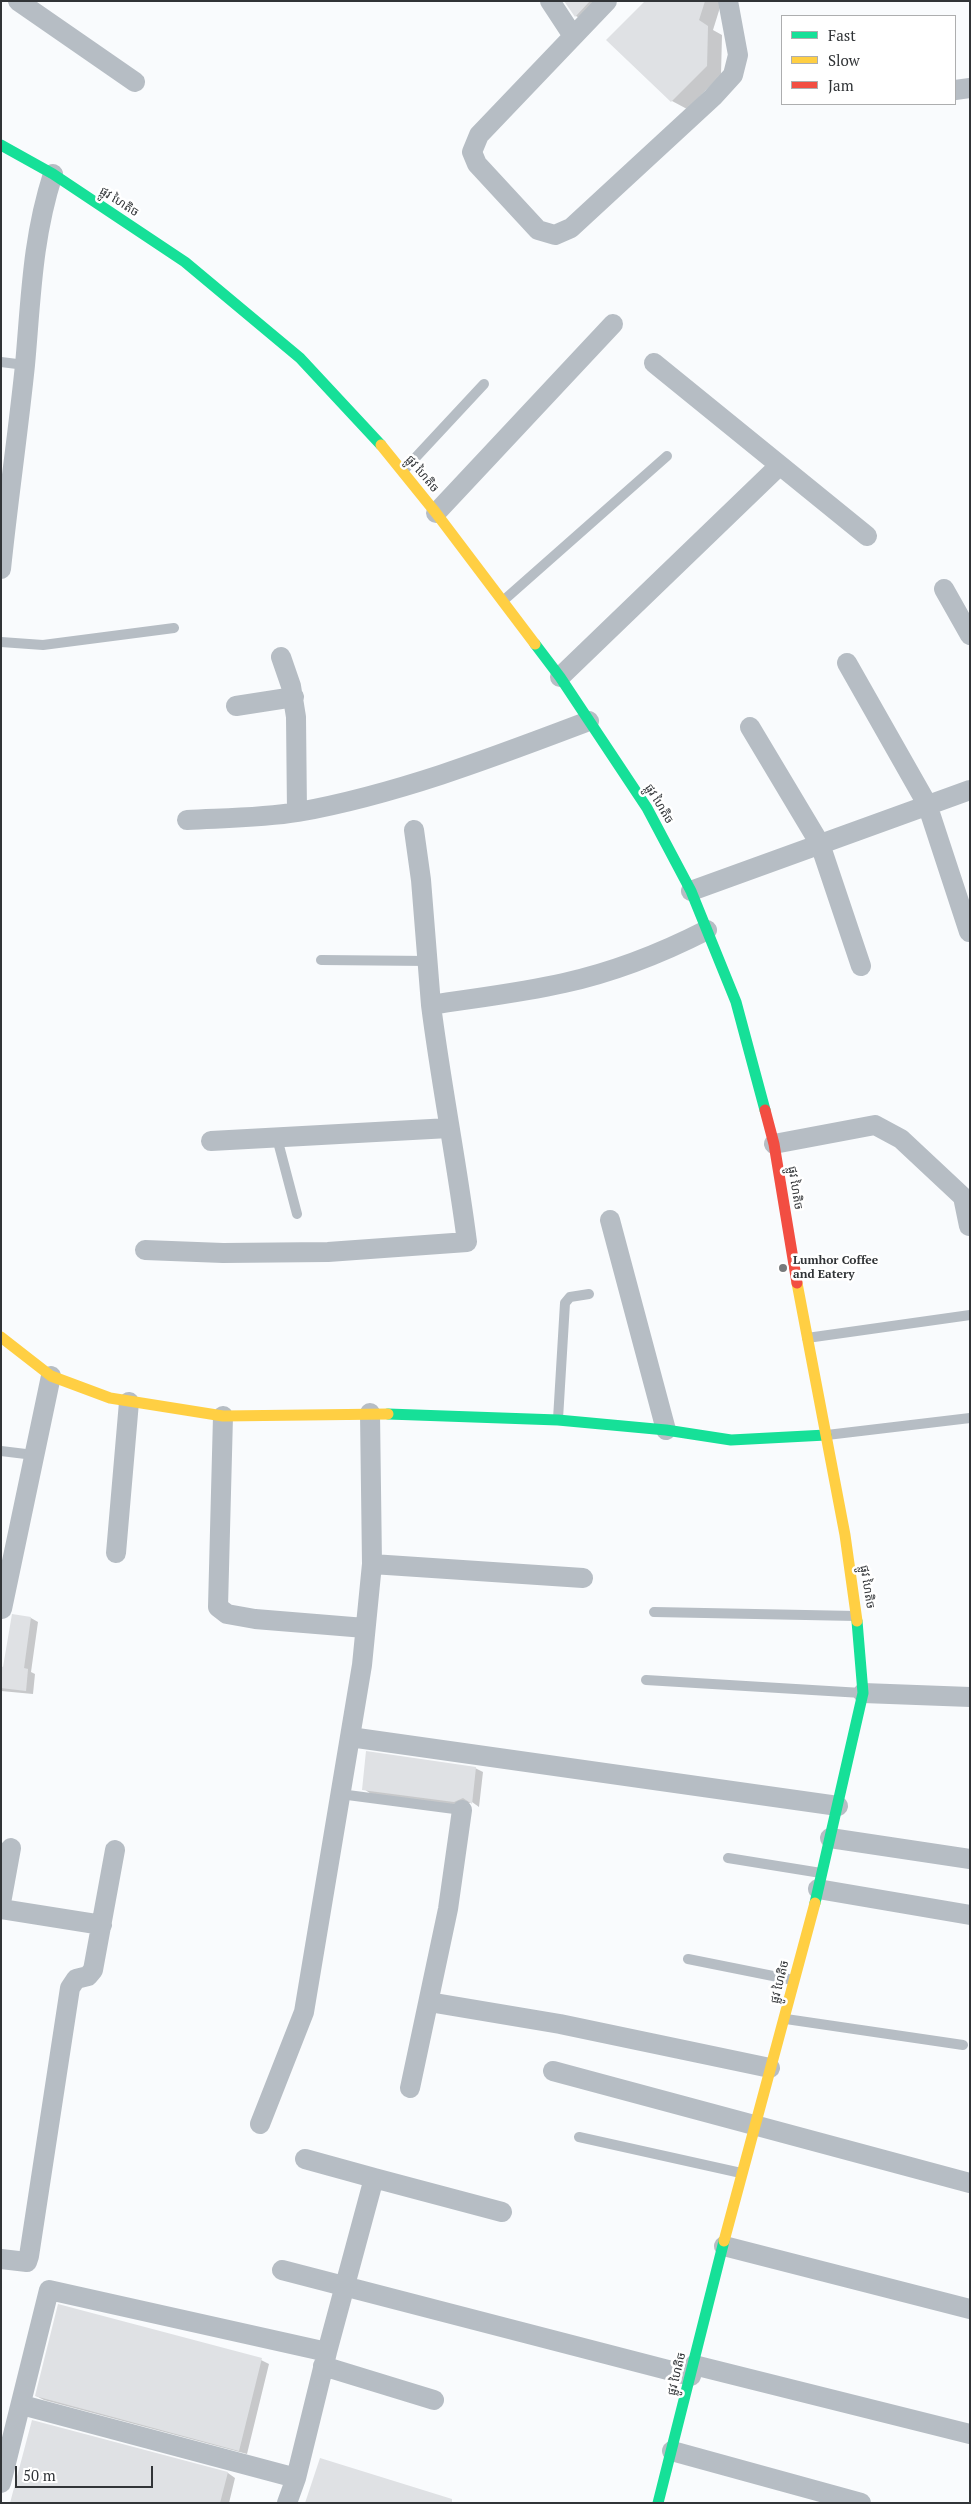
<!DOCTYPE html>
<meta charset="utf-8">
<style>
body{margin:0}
#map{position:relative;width:971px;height:2504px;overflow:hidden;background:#f9fbfd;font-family:"PT Serif",serif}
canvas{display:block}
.frame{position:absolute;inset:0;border:2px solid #313437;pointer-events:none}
.legend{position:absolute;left:781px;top:15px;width:175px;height:90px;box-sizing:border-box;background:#fff;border:1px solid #adaeaf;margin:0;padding:6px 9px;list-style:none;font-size:15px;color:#313437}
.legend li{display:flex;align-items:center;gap:10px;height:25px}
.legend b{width:25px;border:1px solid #adaeaf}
.scale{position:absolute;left:15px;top:2466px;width:138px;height:22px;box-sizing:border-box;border:2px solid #313437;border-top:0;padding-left:6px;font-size:15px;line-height:18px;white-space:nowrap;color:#313437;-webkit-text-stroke:4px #fff;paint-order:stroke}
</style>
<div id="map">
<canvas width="971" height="2504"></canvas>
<div class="frame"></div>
<ul class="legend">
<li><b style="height:6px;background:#16e098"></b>Fast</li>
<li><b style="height:6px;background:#ffcf43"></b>Slow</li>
<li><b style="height:6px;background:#f24e42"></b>Jam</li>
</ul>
<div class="scale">50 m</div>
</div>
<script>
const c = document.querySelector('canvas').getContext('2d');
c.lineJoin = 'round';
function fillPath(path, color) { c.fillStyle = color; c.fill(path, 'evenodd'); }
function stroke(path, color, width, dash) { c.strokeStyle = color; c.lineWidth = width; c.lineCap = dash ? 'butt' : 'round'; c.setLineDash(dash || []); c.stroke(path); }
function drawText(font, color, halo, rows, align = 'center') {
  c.font = font + ' "PT Serif","Noto Sans Khmer",serif'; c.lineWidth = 5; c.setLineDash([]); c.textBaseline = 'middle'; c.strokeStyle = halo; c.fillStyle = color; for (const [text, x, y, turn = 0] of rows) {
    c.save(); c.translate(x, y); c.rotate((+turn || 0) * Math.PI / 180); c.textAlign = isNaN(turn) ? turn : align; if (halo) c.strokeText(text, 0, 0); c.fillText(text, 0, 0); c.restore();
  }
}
const shadow = new Path2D(`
 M566,1H611L589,24L576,16Z
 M647,1H722L713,30L722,35L721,75L687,109L672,101Z
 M13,1616L31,1618L38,1622L31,1672L35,1674L33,1694L1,1691V1668H4Z
 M475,1768L483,1772L479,1807L472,1802L462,1806L371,1794L364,1789Z
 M261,2360L269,2364L247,2454L44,2400L36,2396Z
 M33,2422L228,2473L235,2478L229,2503H11Z`);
const building = new Path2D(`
 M564,1H590L575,17Z
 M645,1H705L699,20L708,26L707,66L671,102L606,40Z
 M12,1614L31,1617L24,1668L28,1669L26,1691L1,1688V1666L3,1667Z
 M366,1751L476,1767L472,1804L463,1798L454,1802L362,1790Z
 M58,2304L262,2358L239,2451L35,2396Z
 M32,2420L228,2472L220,2503H10Z
 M320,2458L452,2499V2503H305Z`);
const lane = new Path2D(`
 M1,362L25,365
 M403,471L484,384
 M504,600L667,456
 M1,642L43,645L174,628
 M321,960L429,961
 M277,1138L297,1214
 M807,1338L970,1315
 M558,1419L565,1303L570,1297L589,1294
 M827,1435L970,1418
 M1,1451L34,1455
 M654,1612L856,1616
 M646,1680L862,1693
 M340,1794L462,1810
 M728,1858L821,1873
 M688,1959L793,1980
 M786,2019L963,2045
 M579,2137L741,2173`);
const street = new Path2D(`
 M18,1L135,82
 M550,1L573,36
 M607,1L479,135L472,152L477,164L538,230L555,235L571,228L713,97L733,75L738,55L728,1
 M955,90L970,88
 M654,363L867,536
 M436,513L613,324
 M1,569C8,501 18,433 25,365C31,299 32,239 53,174
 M944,589L970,635
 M281,657L291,686L296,717L297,812
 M847,663L927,804L969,932
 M560,677L779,466
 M236,706L294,697
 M750,727L820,844L861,966
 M187,820C224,818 262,818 298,812C398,794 494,757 589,721
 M414,830L421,880L431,1005C475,998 520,993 564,983C614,972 662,953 707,930
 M691,891L970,790
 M211,1141L449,1128
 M774,1144L875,1125L901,1139L963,1197L969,1226
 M610,1220L666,1430
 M145,1250L223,1253L328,1252L467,1242C457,1163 441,1084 431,1005
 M223,1416L218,1607L227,1614L255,1619L365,1628
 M116,1553L129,1402
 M372,1564L583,1578
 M2,1609L51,1376
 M863,1693L970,1697
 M350,1737L838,1806
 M830,1838L970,1859
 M818,1889L970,1915
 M1,1903L11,1848
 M1,1909L102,1925
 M429,2002L560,2024L770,2068
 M553,2071L970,2183
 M410,2088L448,1909L462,1810
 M260,2124L304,2012L362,1665L372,1564L370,1413
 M305,2159L374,2178
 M724,2246L970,2309
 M1,2259L27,2262L29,2256L70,1988L76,1979L88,1976L93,1970L115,1850
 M282,2270L691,2376
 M694,2365L970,2434
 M323,2366L434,2400
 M22,2405L296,2478
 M672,2451L861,2503
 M1,2483L49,2290L327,2352
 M287,2503L296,2478L327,2352L374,2178L502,2212`);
const fast = new Path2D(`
 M1,145L53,174L185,262L300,358L381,445
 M535,644L560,677L647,808L691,891L736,1002L765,1110
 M388,1414L558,1420L666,1430L731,1440L826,1435
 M815,1903L863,1693L857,1621
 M658,2503L724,2241`);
const slow = new Path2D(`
 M381,445L436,513L535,644
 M797,1283L845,1535L857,1621
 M1,1337L51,1376L110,1398L223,1416L388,1414
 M724,2241L815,1903`);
const jam = new Path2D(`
 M765,1110L774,1144L797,1283`);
const markers = [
 [783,1268,5,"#777a7c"]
];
const streetNames = [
 ["ផ្លូវ ហៃតិច",119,202,33],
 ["ផ្លូវ ហៃតិច",422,474,50],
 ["ផ្លូវ ហៃតិច",659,804,59],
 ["ផ្លូវ ហៃតិច",795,1188,81],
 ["ផ្លូវ ហៃតិច",867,1587,81],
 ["ផ្លូវ ហៃតិច",780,1982,-76],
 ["ផ្លូវ ហៃតិច",677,2374,-76]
];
const poiNames = [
 ["Lumhor Coffee",793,1261],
 ["and Eatery",793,1275]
];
fillPath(shadow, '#0003');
fillPath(building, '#dfe1e4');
stroke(lane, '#b6bdc4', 10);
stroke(street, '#b6bdc4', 20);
stroke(fast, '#16e098', 11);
stroke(slow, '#ffcf43', 11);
stroke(jam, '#f24e42', 11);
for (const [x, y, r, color] of markers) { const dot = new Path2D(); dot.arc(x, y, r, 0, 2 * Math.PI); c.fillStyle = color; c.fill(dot); stroke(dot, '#fff', 2); }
drawText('12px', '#313437', '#fff', streetNames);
drawText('bold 12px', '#313437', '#fff', poiNames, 'left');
</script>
